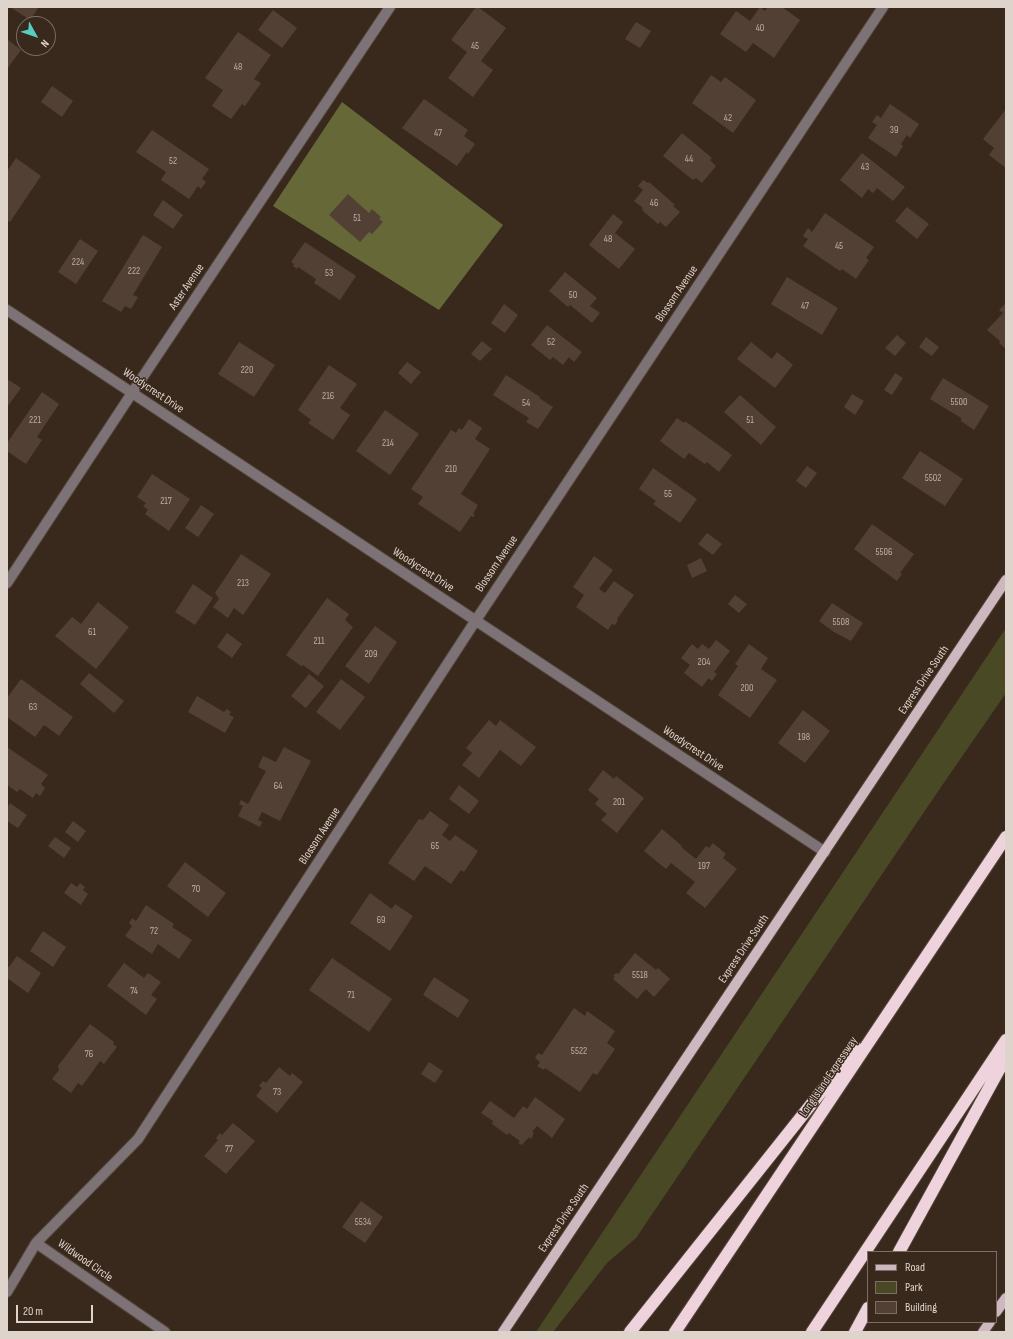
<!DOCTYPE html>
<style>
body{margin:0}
#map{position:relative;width:1013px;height:1339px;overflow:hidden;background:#39291d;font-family:"Sofia Sans Condensed",sans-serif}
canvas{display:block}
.frame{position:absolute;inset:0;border:8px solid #dfd4cc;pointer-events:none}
.legend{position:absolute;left:867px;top:1251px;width:130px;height:72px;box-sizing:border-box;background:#39291d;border:1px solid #7b6d63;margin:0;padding:5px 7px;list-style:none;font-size:12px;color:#dfd4cc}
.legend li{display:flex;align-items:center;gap:8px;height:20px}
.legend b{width:20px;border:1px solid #7b6d63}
.north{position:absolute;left:16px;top:16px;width:40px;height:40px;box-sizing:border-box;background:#39291d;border:1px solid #7b6d63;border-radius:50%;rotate:130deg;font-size:11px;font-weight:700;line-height:16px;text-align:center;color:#dfd4cc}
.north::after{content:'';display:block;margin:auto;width:14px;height:18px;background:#58cec1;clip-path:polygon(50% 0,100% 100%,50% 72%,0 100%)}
.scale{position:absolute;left:16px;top:1305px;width:77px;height:18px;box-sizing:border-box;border:2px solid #dfd4cc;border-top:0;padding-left:5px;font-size:12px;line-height:14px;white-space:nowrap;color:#dfd4cc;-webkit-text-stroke:3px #39291d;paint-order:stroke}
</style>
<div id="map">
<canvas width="1013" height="1339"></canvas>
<div class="frame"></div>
<ul class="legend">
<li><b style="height:5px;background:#ceb8bf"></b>Road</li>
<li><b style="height:11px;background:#494a25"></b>Park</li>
<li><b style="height:11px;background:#524034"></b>Building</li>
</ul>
<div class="north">N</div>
<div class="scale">20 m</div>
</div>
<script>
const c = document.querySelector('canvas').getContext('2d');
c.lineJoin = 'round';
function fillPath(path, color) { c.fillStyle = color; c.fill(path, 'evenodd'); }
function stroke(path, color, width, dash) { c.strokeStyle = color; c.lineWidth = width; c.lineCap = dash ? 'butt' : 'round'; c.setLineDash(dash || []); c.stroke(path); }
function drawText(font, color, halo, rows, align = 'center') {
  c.font = font + ' "Sofia Sans Condensed",sans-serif'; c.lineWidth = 3; c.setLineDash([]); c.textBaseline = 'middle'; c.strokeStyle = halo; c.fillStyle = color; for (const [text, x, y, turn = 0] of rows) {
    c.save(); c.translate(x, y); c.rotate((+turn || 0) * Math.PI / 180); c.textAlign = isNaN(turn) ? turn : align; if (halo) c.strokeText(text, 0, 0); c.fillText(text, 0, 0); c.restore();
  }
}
const green = new Path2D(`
 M1006,628V693L943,784L636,1238L607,1263L553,1332H536Z`);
const forest = new Path2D(`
 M342,102L503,225L439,310L273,206Z`);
const building = new Path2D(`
 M10,7H39L30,20Z
 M476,7H478L506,28L481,61L493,70L473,97L448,78L467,52L451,40Z
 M760,7L765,11L768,7H782L800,20L774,58L753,43L746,52L720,34L736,11L750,21Z
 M273,10L297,28L282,48L258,30Z
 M636,22L651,31L640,48L625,39Z
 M238,32L271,55L254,79L261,83L245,106L242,104L231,119L212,106L223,90L205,78Z
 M7,39L21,50L7,69Z
 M711,75L721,82L725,77L756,100L733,133L692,103Z
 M52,86L73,101L62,117L41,102Z
 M424,99L468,130L464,136L475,144L468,154L467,152L457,166L402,128Z
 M890,104L919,124L910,138L907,135L901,144L903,146L896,157L868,138L877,125L872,122L877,115L881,118Z
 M1006,109V168L989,155L994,148L983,139Z
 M152,130L209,169L202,179L206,182L201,189L198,186L189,199L161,180L166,172L136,152Z
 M682,133L712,158L710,160L716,166L702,183L696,178L693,180L663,156Z
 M862,153L905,187L893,201L877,188L873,193L868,189L862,198L840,180Z
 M16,158L41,176L10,222L7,220V171Z
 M643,180L648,183L649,182L675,205L673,206L680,212L666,227L660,222L658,224L642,210L643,208L634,201L643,190L638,186Z
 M348,194L369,213L372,209L381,217L379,219L383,222L372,234L369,232L360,242L329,215Z
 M163,200L183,215L173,229L153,215Z
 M907,207L929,224L917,239L895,221Z
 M825,213L874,247L866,258L869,260L856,279L842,269L840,271L803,246L808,239L803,236L808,228L812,232Z
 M613,214L623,222L615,233L635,249L619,269L589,245Z
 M143,235L162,247L133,295L138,297L131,309L125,306L121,312L102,301Z
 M80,239L98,251L76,284L58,272Z
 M305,242L356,276L340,300L314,283L316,279L298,267L297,269L293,266L294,264L291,262Z
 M565,272L597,298L590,306L600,313L592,323L570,305L568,307L549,291Z
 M787,277L838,308L822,335L771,304Z
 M1006,303V349L999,343L1000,341L987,330L1003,313L999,310Z
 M504,304L518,315L505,333L491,323Z
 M547,325L582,352L574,362L569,357L563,365L553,357L550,360L531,345Z
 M897,335L906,343L895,356L885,348Z
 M926,337L939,347L932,356L919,347Z
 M482,341L492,349L480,361L471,354Z
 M239,342L275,365L254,397L218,374Z
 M751,342L772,359L777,352L793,365L775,388L737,359Z
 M407,362L421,372L411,384L398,373Z
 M329,365L357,384L340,408L350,415L333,440L308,423L311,420L298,410Z
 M895,373L903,378L892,395L884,390Z
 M506,375L540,397L539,398L553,407L538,429L526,422L529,418L493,395Z
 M943,378L989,406L974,430L961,421V418L930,399Z
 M7,379L21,388L7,407Z
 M42,392L59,404L37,437L42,440L26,464L7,451V443Z
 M852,394L864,401L855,415L844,407Z
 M740,395L776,427L761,445L724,412Z
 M385,410L419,434L390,475L356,451Z
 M677,418L684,423L685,421L732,455L719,472L707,462L705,464L689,453L684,459L660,441Z
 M469,419L482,428L475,439L490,449L461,494L478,505L473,514L475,515L473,517L471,516L460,532L418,504L423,497L411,489L451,430L456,433L459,428L462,430Z
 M920,451L963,479L945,506L902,478Z
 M807,466L817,473L806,488L796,481Z
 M653,468L697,499L680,523L653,504L656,501L639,489Z
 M152,474L190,499L169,531L145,514L148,510L143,506L146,503L137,497Z
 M201,505L214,514L198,537L185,528Z
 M872,524L914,554L900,573L902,574L897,581L854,549Z
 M707,533L722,544L713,555L698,544Z
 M241,554L271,574L243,615L234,608L228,618L213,607L219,599L215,593Z
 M594,556L613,570L599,589L605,593L614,581L634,595L617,619L618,620L615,625L612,624L608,630L576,607L584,595L573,587Z
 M701,558L707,571L692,578L687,565Z
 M193,584L213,598L195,625L175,612Z
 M735,595L747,604L739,613L728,604Z
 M327,598L349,614L345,620L353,627L318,676L303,665L301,666L286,655Z
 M98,602L129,627L96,669L55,636L72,617L81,624Z
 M832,603L863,623L851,641L834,632L819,621Z
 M375,626L397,642L369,684L345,666Z
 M227,633L242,644L232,658L217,647Z
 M716,640L730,651L714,672L717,674L712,681L709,678L702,687L684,673L690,665L681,658L692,644L698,649L702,644L709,649Z
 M749,644L768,658L761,669L777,680L750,718L718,695L738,666L735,664Z
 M89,673L124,701L114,713L80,684Z
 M309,674L324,686L306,708L291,696Z
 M21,679L73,717L59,736L44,725L35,737L7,717V698Z
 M341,679L365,697L340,730L316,712Z
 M197,696L224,712L227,709L231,712L229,715L234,717L225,733L188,712Z
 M803,710L830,731L805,763L778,743Z
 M489,720L496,726L500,720L536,747L521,766L500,750L479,778L462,765L472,753L466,748Z
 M7,747L48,775L41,784L45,788L40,796L36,793L33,798L20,789L17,792L7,785Z
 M284,747L311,761L280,821L262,812L258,820L262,822L260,827L238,816L243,806L239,804L241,800L248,804L266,771L258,767L263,756L276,762Z
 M603,770L614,779L616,776L644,798L617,833L601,820L607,814L595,804L599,799L588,790Z
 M459,785L479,801L469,814L449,799Z
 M10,803L27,815L18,828L7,821V808Z
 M430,811L449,825L442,835L450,841L455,835L478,851L464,872L461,870L451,884L425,866L414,881L388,863L419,819L423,820Z
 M73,821L86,831L78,842L65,832Z
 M662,829L682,846L681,847L696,859L706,846L709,848L713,843L726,854L723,858L737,869L705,908L686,893L695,882L671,863L666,869L644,851Z
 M55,837L71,848L64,858L48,846Z
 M185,862L226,893L208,917L167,886Z
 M71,883L77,887L80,883L85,887L83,890L88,894L81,905L64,893Z
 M370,893L392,909L395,904L413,916L390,951L350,923Z
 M146,905L174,924L172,927L192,940L179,959L158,944L152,954L125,936L132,926L129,923L132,918L136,921Z
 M43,931L66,947L53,967L30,951Z
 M635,953L656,970L658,968L670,979L654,997L646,989L637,999L613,979L615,977L613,976L616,973L618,974Z
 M17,956L41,973L28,993L7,978V966L9,967Z
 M332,958L392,999L369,1032L309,990Z
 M124,963L144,978L148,973L161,982L151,995L157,999L146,1015L107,986Z
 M434,977L469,1000L458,1018L423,995Z
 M574,1008L585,1016L587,1011L615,1031L607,1043L615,1049L597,1075L593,1073L580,1092L545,1068L544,1070L537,1066L540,1062L535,1058L538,1053L542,1055Z
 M90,1024L114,1042L113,1044L117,1047L104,1064L100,1061L82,1086L78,1083L71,1093L52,1079L59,1070L58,1066Z
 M429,1062L443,1071L435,1083L421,1074Z
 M279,1067L290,1076L292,1073L303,1082L277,1113L256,1096L262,1088L259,1086L263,1081L266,1083Z
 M535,1097L565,1119L552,1138L537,1126L532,1132L534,1133L531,1139L529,1137L522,1145L518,1143L520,1141L509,1133L507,1135L492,1124L493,1121L481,1113L490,1101L514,1118L523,1106L527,1109Z
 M233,1123L255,1141L226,1174L204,1156L218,1140L216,1138L220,1133L222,1135Z
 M361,1201L383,1217L365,1243L342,1227Z`);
const minor = new Path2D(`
 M7,310L825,852
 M7,583L132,393L390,7
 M36,1243L138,1139L476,620L883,7
 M7,1292L36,1243L165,1332`);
const major = new Path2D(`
 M996,1312L1006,1298
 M503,1332L1006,580
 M983,1332L990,1322`);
const highway = new Path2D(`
 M899,1252L1006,1057
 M630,1332L856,1048
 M675,1332L1006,837
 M812,1332L1006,1040
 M855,1332L868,1308`);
const numberNames = [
 ["40",760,28],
 ["45",475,46],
 ["48",238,67],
 ["42",728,118],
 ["39",894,130],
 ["47",438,133],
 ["44",689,159],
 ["52",173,161],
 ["43",865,167],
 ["46",654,203],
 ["51",357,218],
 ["48",608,239],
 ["45",839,246],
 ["224",78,262],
 ["222",134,271],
 ["53",329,273],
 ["50",573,295],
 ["47",805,306],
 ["52",551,342],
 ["220",247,370],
 ["216",328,396],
 ["5500",959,402],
 ["54",526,403],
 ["221",35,420],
 ["51",750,420],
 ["214",388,443],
 ["210",451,469],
 ["5502",933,478],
 ["55",668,494],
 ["217",166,501],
 ["5506",884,552],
 ["213",243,583],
 ["5508",841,622],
 ["61",92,632],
 ["211",319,641],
 ["209",371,654],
 ["204",704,662],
 ["200",747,688],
 ["63",33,707],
 ["198",804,737],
 ["64",278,786],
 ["201",619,802],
 ["65",435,846],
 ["197",704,866],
 ["70",196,889],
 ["69",381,920],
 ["72",154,931],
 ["5518",640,975],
 ["74",134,991],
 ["71",351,995],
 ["5522",579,1051],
 ["76",89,1054],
 ["73",277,1092],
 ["77",229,1149],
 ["5534",363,1222]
];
const streetNames = [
 ["Aster Avenue",187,287,-56],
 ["Blossom Avenue",677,294,-56],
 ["Woodycrest Drive",153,391,34],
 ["Blossom Avenue",497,564,-56],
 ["Woodycrest Drive",423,570,33],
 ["Express Drive South",924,680,-56],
 ["Woodycrest Drive",693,749,34],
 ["Blossom Avenue",320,836,-57],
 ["Express Drive South",744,949,-56],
 ["Long Island Expressway",829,1077,-56],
 ["Express Drive South",564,1218,-56],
 ["Wildwood Circle",85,1261,35]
];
fillPath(green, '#494a25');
fillPath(forest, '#666837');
fillPath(building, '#524034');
stroke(minor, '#544439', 12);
stroke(major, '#544439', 12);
stroke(highway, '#544439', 14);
stroke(minor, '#7d7276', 10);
stroke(major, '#ceb8bf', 10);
stroke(highway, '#eed3dc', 12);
drawText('10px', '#bcafa6', null, numberNames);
drawText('12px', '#dfd4cc', '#39291d', streetNames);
</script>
